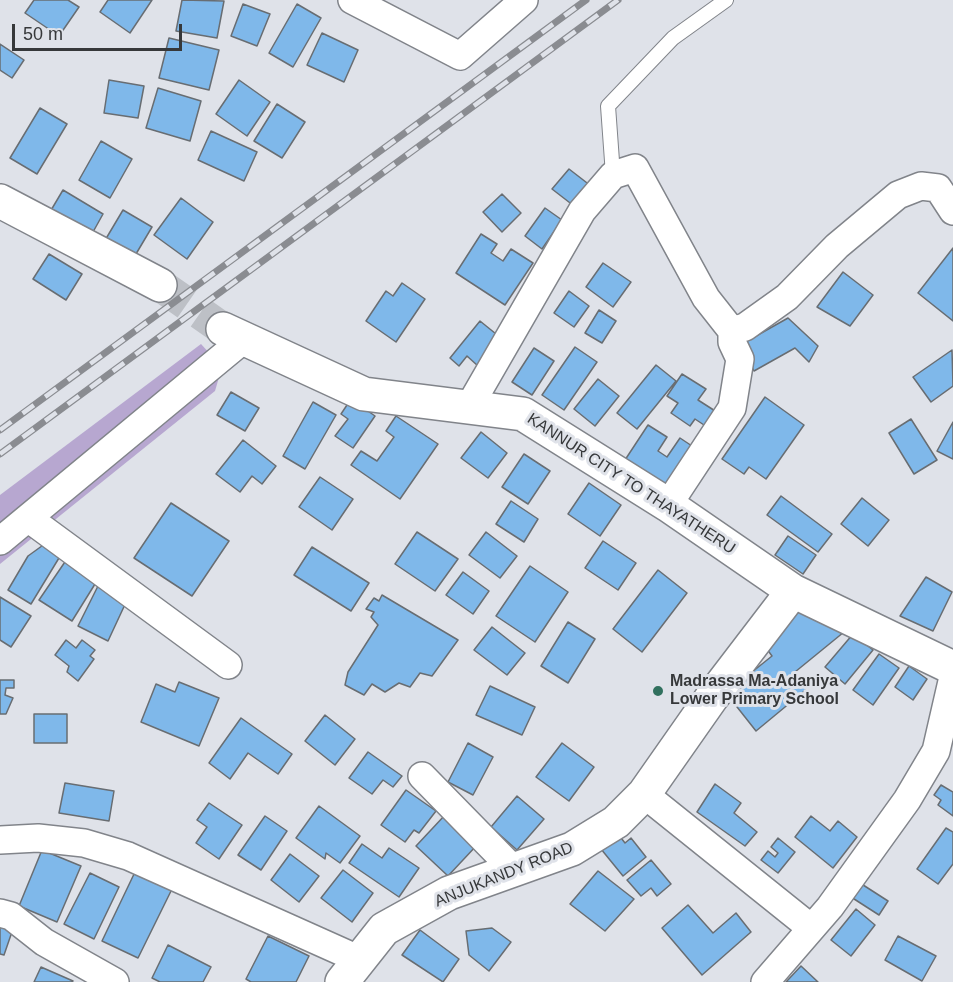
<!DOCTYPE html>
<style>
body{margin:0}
#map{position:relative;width:953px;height:982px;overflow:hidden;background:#dfe2e9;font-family:Arial,sans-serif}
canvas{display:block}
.scale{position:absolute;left:12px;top:24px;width:170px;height:27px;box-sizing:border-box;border:3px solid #36383a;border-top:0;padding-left:8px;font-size:18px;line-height:21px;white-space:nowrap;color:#36383a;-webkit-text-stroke:4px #dfe2e9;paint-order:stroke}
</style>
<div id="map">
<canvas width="953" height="982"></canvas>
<div class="scale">50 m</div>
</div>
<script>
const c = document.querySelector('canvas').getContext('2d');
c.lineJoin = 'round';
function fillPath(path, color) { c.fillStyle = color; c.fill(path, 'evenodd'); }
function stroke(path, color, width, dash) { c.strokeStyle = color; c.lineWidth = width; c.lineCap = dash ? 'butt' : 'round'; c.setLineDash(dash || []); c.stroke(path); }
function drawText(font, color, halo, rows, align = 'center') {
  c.font = font + ' Arial,sans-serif'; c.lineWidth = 6; c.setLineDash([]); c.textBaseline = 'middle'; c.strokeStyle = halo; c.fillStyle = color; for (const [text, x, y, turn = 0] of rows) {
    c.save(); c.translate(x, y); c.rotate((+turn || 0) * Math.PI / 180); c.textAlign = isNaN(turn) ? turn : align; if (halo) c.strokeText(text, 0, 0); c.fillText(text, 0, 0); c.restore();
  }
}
const green = new Path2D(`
 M201,344L222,367L215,391L0,564V495Z`);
const building = new Path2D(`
 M34,0H68L79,7L59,36L25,13Z
 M108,0H152L130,33L100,12Z
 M182,0L224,1L217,38L176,31Z
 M243,4L270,14L257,46L231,36Z
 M297,4L321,18L293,67L269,53Z
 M322,33L358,50L344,82L307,65Z
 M169,38L219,50L209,90L159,78Z
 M0,44L24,60L12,78L0,70Z
 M109,80L144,86L138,118L104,113Z
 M239,80L270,102L247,136L216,114Z
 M158,88L201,101L190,141L146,128Z
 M277,104L305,122L282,158L254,141Z
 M40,108L67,124L37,174L10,158Z
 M211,131L257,152L244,181L198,160Z
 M101,141L132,159L110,198L79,180Z
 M569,169L591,186L574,206L552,189Z
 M63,190L103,214L88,241L47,217Z
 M502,194L521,213L502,232L483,212Z
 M181,198L213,222L187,259L154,235Z
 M545,208L562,220L542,249L525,236Z
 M123,210L152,227L133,259L104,242Z
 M481,234L497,244L491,253L503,261L511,249L533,263L505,305L456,273Z
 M953,248V321L918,293Z
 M49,254L82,274L66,300L33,279Z
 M603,263L631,282L613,307L586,287Z
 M843,272L873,295L850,326L817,307Z
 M402,283L425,299L396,342L366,321L386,291L393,296Z
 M569,291L589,306L574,327L554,313Z
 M599,310L616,321L602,343L585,333Z
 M788,318L818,346L809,362L795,348L754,371L740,345Z
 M480,321L501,338L478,366L467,356L459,366L450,358Z
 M575,347L597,362L564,410L542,395Z
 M534,348L554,361L532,395L512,382Z
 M952,350L953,386L931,402L913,377Z
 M656,365L676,381L637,429L617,413Z
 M682,374L706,389L698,400L723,416L713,431L695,419L690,426L671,413L678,403L667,396Z
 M598,379L619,396L595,426L574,409Z
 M231,392L259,408L245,431L217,415Z
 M765,397L804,425L766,479L749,467L744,474L722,459Z
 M351,399L375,416L353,448L335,436L348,419L341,414Z
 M313,402L336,415L305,469L283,456Z
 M396,416L438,444L400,499L351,465L361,451L377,461L394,437L386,431Z
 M911,419L937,460L914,474L889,433Z
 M953,422V459L937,451Z
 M648,425L667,437L658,451L667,457L680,438L695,448L666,492L623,463Z
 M481,432L507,453L488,478L461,458Z
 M243,440L276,466L262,484L252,476L240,492L216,474Z
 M524,454L550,471L528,504L502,487Z
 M320,477L353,499L332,530L299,507Z
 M589,483L621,505L600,536L568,514Z
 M781,496L832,534L818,552L767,515Z
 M862,498L889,520L868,546L841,524Z
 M511,501L538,519L524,542L496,524Z
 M171,503L229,541L192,596L134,558Z
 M417,532L458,559L435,591L395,564Z
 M486,532L517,556L500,578L469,555Z
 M788,536L816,555L803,574L775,555Z
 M603,541L636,563L618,590L585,568Z
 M46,543L62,553L31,604L8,590L28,556Z
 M312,547L369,583L351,611L294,575Z
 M69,556L100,576L72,621L39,600Z
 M530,566L568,592L535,642L496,616Z
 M658,570L687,593L642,652L613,629Z
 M463,572L489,591L473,614L446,595Z
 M926,577L952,592L933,631L900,616Z
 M99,584L128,598L108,641L78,626Z
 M382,595L458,640L432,676L420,673L410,687L399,683L385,692L372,684L364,695L345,685L348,672L378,625L371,617L374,612L366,609L374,598L379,601Z
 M0,597L31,616L11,647L0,640Z
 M799,611L844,632L795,672L808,688L756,731L726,693L772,656L761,641Z
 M568,622L595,639L568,683L541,666Z
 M492,627L525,653L507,675L474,650Z
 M853,634L873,650L845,684L825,667Z
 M66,640L76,648L82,640L95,650L90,656L94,659L78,681L67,672L69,666L55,655Z
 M879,654L899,668L873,705L853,690Z
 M909,666L927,679L913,700L895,687Z
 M0,680H14V688H6L5,695L13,698L6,714H0Z
 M179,682L219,698L199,746L141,722L156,684L175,692Z
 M490,686L535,707L522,735L476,715Z
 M34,714H67V743H34Z
 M325,715L355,739L335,765L305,741Z
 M241,718L292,754L278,774L248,753L230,779L209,763Z
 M468,743L493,757L473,795L448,782Z
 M562,743L594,767L569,801L536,777Z
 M368,752L402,776L393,787L383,780L372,794L349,778Z
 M65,783L114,791L109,821L59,813Z
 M715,784L741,803L734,813L757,832L745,846L697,812Z
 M941,785L953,792V816L938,805L941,800L934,795Z
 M406,790L436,811L419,833L414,830L405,842L381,825Z
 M517,796L544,819L517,850L491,827Z
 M209,803L242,825L219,859L196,843L207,827L197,820Z
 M319,806L360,836L340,863L326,853L325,859L296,838Z
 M445,815L477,845L448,876L416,846Z
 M265,816L287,831L261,870L238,855Z
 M811,816L830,831L838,821L857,837L833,868L795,837Z
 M946,828L953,832V864L938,884L917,869Z
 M618,834L625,843L631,838L646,857L623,876L601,849Z
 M778,838L795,852L778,873L761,860L768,851L775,857L778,853L771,847Z
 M362,844L382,858L389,848L419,868L399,897L349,863Z
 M42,850L81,866L57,922L19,906Z
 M290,854L319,876L299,902L271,880Z
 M651,860L671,884L657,896L651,888L641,896L627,880Z
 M343,870L373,893L352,922L321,898Z
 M598,871L634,899L605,931L570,904Z
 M135,872L172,889L138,958L102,941Z
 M90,873L119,887L94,939L64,924Z
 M860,883L888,901L879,915L851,897Z
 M688,905L713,933L736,913L751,932L702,975L662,928Z
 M856,909L875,925L851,956L831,940Z
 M0,919L14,926L4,955L0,954Z
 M492,928L511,942L489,971L469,955L466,931Z
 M420,930L459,959L443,982L402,955Z
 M268,936L309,956L296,982H251L246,979Z
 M898,936L936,956L922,981L885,960Z
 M168,945L211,967L203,982H160L152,978Z
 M801,966L818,982H786Z
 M41,967L73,981L72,982H34Z`);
const secondaryTunnel = new Path2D(`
 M160,285L223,329`);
const lane = new Path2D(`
 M613,175L608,106L673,38L726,0`);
const street = new Path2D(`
 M352,0L460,56L524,0
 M469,407L582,211L613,175L635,168L706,298L732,331L745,327L787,297L837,246L898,195L921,186L938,188L953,211
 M668,505L732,408L740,359L732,342V331
 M28,518L228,665
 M0,541L244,339
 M422,776L515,871
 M644,794L811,928
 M0,840L38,838L84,843L128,856L358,959
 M0,913L11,916L44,942L115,982
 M765,982L830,907L907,800L936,751L953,677`);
const secondary = new Path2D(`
 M0,201L160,285
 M223,329L364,394L523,414L668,505L793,591L953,668
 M342,982L384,929L449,893L572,849L616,822L644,794L712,697L793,591`);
const rail = new Path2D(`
 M0,430L586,0
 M0,454L618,0`);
const markers = [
 [658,691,6,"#31705e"]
];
const streetNames = [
 ["KANNUR CITY TO THAYATHERU",631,484,33],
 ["ANJUKANDY ROAD",504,875,-22]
];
const poiNames = [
 ["Madrassa Ma-Adaniya",670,682],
 ["Lower Primary School",670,700]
];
fillPath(green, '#b7a7d0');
fillPath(building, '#7fb8ea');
stroke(building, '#686d72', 1.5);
stroke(secondaryTunnel, '#bdc0c6', 33, [33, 16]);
stroke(lane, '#81848a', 16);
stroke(street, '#81848a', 30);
stroke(secondary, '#81848a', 36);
stroke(lane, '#fff', 14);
stroke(street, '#fff', 27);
stroke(secondary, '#fff', 33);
stroke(rail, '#8a8c91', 7);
stroke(rail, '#dfe2e9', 4.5, [14]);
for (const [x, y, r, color] of markers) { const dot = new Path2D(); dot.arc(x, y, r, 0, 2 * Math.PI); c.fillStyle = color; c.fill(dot); stroke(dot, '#dfe2e9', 2); }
drawText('16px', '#36383a', '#dfe2e9', streetNames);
drawText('bold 16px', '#36383a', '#dfe2e9', poiNames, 'left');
</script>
